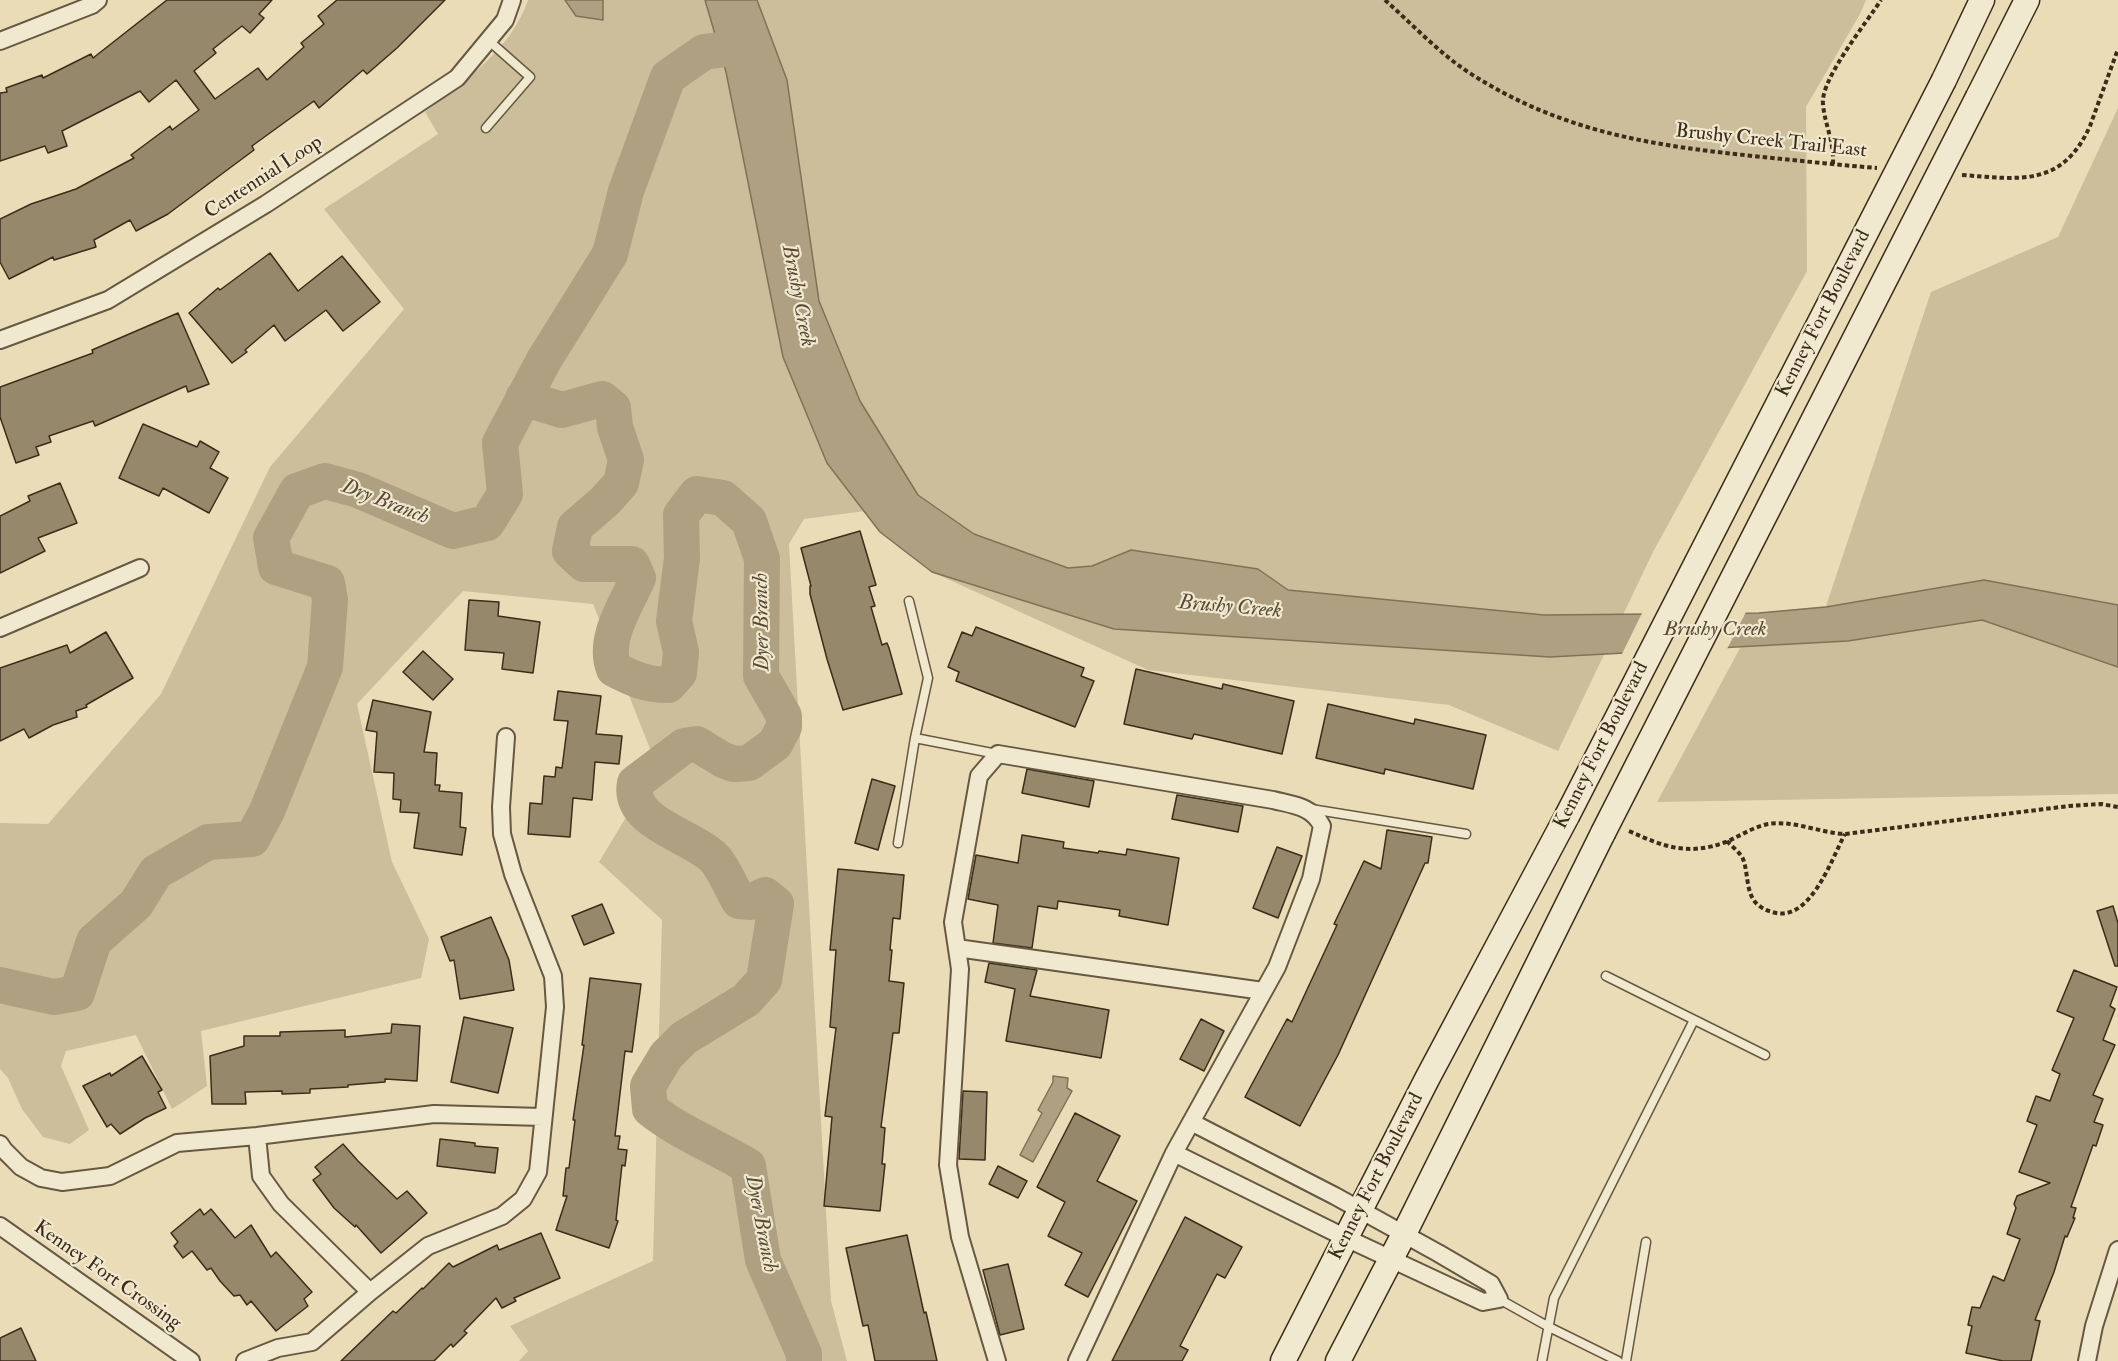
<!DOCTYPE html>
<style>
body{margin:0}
canvas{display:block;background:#eadcb6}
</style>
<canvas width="2118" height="1361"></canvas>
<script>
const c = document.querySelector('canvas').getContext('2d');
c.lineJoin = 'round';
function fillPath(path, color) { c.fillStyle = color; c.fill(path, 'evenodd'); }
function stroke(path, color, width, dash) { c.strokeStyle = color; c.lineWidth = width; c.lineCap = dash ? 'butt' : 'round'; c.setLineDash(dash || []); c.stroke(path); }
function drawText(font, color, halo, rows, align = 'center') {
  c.font = font + ' "IM FELL Double Pica",serif'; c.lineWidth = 4.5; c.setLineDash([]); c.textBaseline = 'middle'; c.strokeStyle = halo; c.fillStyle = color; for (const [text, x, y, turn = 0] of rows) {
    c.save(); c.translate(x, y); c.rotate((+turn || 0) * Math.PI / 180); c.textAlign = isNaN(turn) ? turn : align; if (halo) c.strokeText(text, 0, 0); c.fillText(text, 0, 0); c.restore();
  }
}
const green = new Path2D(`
 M528,0H1866L1860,14L1806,107L1807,271L1653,552L1558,751L1449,705L1148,670L932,572L873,510L804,519L789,544L831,1301L847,1361H519L528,1351L510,1326L653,1261L662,920L599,862L634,804L652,754L593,604L463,591L357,704L392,862L429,939L421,978L201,1031L207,1086L172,1109L136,1035L66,1051L61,1066L89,1130L70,1144L43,1137L22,1109L8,1078L0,1069V823L48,824L161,694L270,467L404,309L324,209L438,134L425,112C464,81 511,50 528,0Z
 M2118,108V794L1657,802L1759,613L1826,606L1931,292L2058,237Z`);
const water = new Path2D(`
 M565,0H603V20L576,16Z
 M705,0H757L787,80L819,301L860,401L918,495L974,534L1068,568L1092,566L1131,550L1258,569L1288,590L1544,615L1759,613L1826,607L1984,580L2118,605V667L1982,620L1848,641L1550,657L1114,629L932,572L880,532L827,463L783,357L726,72Z
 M1053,1076L1068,1078L1067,1088L1072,1091L1033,1162L1020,1155L1042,1113L1038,1110L1053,1082Z`);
const pier = new Path2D(`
 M1747,610L1726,651L1621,656L1643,611Z`);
const river = new Path2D(`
 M523,398L562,410L602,399L613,408L615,427L626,460L621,483L605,501L575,527L570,551L584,564H632L638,578C626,605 602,640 614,669C633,679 647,685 668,685L679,673L681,652L674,621L682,558L681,515L697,494L723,498L749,521L762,559L761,676L784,716V727L775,744L749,763L734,764L723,760L697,744L684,746L635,783C627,824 693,835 715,859C724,869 732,889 739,901L751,902L765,895L776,904L764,980L746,1000L684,1038L666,1056L648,1086L650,1109C680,1133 715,1146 748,1166L763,1260L804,1354V1361
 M0,985L54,997L77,993L94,941L136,904L156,872L208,842L252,839L267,811L325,667L330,600L327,583L276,567L271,538L297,491L325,481L358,490L453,531L487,523L505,494L500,443L544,360L610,254L626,191L668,77L704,52L750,46`);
const building = new Path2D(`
 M167,0H272L259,14L264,18L250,33L242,26L213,49L216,53L194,71L215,99L258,68L267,80L304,47L301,43L324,24L318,16L337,0H445L397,48L367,74L363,70L319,108L314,101L252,146L254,150L168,214L136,231L130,220L94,240L96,247L54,260L53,257L9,279L0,262V219L31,204L76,189L134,158L131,155L170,126L172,130L199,110L176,80L149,102L140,91L62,131L67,146L48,153L45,146L0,161V93L7,92L6,88L42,75L43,78L91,54L93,58Z
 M270,253L298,291L342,256L380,302L343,331L326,310L285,341L274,325L245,350L247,352L232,363L189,313L218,288L220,290Z
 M178,313L209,384L188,392L186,386L95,426L93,421L49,436L51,442L36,447L39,455L16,463L0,417V387L93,353L92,350Z
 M143,424L197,447L200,441L219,452L210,468L228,478L209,513L163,488L159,496L119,478Z
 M60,483L77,523L38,538L45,551L0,573V516L30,501L28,496Z
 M860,531L876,585L869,587L875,606L871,607L882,645L887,643L889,648L902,694L843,710L827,659L810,594V586H811L801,548Z
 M469,600L499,602L498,616L540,622L533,673L502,669L504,653L465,650Z
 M976,627L1084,668L1081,676L1094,681L1075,727L956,681L959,672L948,667L962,632L972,636Z
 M106,632L133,678L86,705L87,707L76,711L77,717L53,725L29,738L24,729L0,741V668L67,645L70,653Z
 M423,651L453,679L433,700L403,672Z
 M1136,669L1222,689L1223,684L1294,701L1282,754L1194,734L1192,739L1124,724Z
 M558,691L601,696L596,734L622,736L619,764L595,762L592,800L573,798L570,837L528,834L530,803L542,804L544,776L555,777L556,767L562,768L568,721L554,720Z
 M373,700L431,712L424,752L437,753L435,785H440L439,791L462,793L460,827L466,828L462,855L414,848L419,813L400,812L401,800L393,799L394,773L374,772L377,732L366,730Z
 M1328,704L1414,724L1415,719L1486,735L1473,789L1385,769L1384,774L1316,758Z
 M1027,769L1094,781L1089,807L1022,793Z
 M872,779L895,786L878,850L855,843Z
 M1177,795L1243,806L1238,832L1172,819Z
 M1387,830L1432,837L1428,863H1425L1338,1055L1300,1126L1245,1097L1287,1019L1292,1022L1337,925L1334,924L1364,861L1381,869Z
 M1022,835L1064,842L1063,848L1098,853L1099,851L1126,855L1127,849L1179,858L1168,925L1119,916L1120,910L1058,901L1057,909L1038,906L1032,948L993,943L998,905L968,899L976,855L1018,863Z
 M1277,847L1302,856L1278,918L1253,908Z
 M838,869L904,875L900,919L893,918L890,950H892L889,981L904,983L899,1033H893L881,1127L885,1128L882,1164H885L880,1211L824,1206L832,1117L825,1116L836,1028L830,1027L836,950H830Z
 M602,904L614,933L584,945L572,916Z
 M2113,906L2118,923V966H2115L2097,911Z
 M491,917L509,960L514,990L460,999L454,960L450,961L441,937Z
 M989,963L1037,970L1030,996L1109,1010L1101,1058L1006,1041L1015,989L985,982Z
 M2074,970L2117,987L2110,1006L2115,1009L2103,1040L2115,1045L2093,1095L2103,1099L2094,1122L2103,1125L2096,1146L2093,1145L2071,1207L2076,1208L2073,1218H2075L2067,1237L2065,1236L2054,1272L2035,1320L2040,1321L2031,1361H2003L1966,1353L1972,1326L1968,1325L1972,1307L1980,1308L1993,1276L2004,1281L2020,1239L2007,1234L2016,1208L2014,1204L2017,1196L2050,1183L2019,1172L2037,1125L2027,1121L2036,1096L2050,1101L2060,1074L2052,1070L2074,1018L2057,1011Z
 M590,978L641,984L632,1052L625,1051L615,1136H620L618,1149L627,1150L625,1166L622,1165L616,1220L618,1221L609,1248L556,1230L567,1196H563L566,1168H569L575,1120H573L584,1045H582Z
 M464,1017L513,1028L498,1093L451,1082Z
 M1201,1019L1224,1031L1204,1071L1180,1059Z
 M392,1024L420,1026L417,1081L385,1079V1082L348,1085V1087L310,1089V1093L282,1094V1091L245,1092L246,1104H212L210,1056L244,1046V1036H280V1032L345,1030V1037L391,1033Z
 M142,1056L162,1090L158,1092L166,1108L145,1118L120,1134L111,1124L107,1127L83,1086L110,1073L111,1076Z
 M963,1091L987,1092L985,1160L959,1159Z
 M1075,1113L1120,1136L1097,1181L1137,1201L1088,1297L1065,1285L1082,1253L1048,1236L1065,1202L1037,1187Z
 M440,1139L475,1143V1146L498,1148L495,1173L437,1166Z
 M343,1144L358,1161L397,1199L407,1191L427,1213L381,1253L356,1225L355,1227L334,1208L313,1180L321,1174L315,1167Z
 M998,1166L1027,1181L1018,1198L989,1184Z
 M200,1209L204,1215L211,1209L235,1238L251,1225L271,1257L276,1252L312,1292L304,1299L308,1306L276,1331L251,1301L247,1305L240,1295L234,1296L220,1281L211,1268L207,1270L192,1251L183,1258L174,1246L178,1242L171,1233Z
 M1185,1217L1242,1247L1225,1278L1217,1274L1180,1346L1188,1350L1182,1361H1112Z
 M541,1233L560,1278L514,1298L516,1301L502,1308L496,1298L464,1331L467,1333L453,1347L451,1344L434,1361H341L393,1311L396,1313L422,1288L423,1289L449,1263L453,1267L497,1245L499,1250Z
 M907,1235L924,1313L926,1312L937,1361H875L868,1325L863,1326L846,1248Z
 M1008,1264L1024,1329L1000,1335L983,1270Z
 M21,1328L36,1361H0V1338Z`);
const path = new Path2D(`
 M1385,0C1412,24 1438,52 1468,72C1562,133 1654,146 1763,157C1801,161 1839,165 1877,168
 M1833,164C1834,140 1825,126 1823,104C1820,80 1867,22 1881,0
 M1962,175C2019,179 2062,188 2090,126L2118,49
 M1629,831C1664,847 1688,856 1726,842C1740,836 1753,827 1768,824C1794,820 1820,833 1845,834L2069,806L2101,804L2118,807
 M1727,841C1732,847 1740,852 1743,859C1748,872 1746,887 1753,899C1757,906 1765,910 1772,912C1810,924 1831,860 1845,834`);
const service = new Path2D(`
 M486,128L530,77L488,40
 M909,601L928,678L915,738L997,754
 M1311,809L1466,834
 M898,843L915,738
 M1606,976L1765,1055
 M1499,1299L1549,1327L1618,1361
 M1542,1361L1554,1298L1694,1020
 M1626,1361L1646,1242`);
const minor = new Path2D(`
 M0,41L92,5L98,0
 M0,340L108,300L266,204L457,78L505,20L512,0
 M0,628L140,568
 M957,948L1263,991
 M257,1136L261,1176L281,1204L370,1292
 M0,1144L4,1150L21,1167L41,1178L62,1182L110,1176L177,1143L257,1136L434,1114L542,1117
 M1174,1153L1346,1238L1483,1302L1499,1299L1491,1284L1438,1253L1335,1196L1191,1122
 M0,1226L191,1361
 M245,1361L278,1348L312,1342L370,1292L428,1246L502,1216L523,1199L538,1172L555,1007L553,976L513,874L502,834L501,807L506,737
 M997,1361L960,1237L948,1165L960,969L953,922L979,776L998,754L1273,800C1293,805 1312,806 1322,826L1311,879L1277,967L1174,1153L1077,1361
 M2087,1361L2094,1326L2118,1250`);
const secondary = new Path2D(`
 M1944,80L1982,0
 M1978,97L2027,0
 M1283,1361L1427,1079L1567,816
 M1338,1361L1404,1234L1603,833`);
const secondaryBridge = new Path2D(`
 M1567,816L1944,80
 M1603,833L1978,97`);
const streetNames = [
 ["Brushy Creek Trail East",1771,142,6],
 ["Centennial Loop",264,178,-33],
 ["Kenney Fort Boulevard",1824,314,-63],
 ["Kenney Fort Boulevard",1602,746,-63],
 ["Kenney Fort Boulevard",1377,1177,-63],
 ["Kenney Fort Crossing",107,1276,35]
];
const waterNames = [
 ["Brushy Creek",797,296,79],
 ["Dry Branch",385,503,21],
 ["Brushy Creek",1230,608,5],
 ["Dyer Branch",763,622,-91],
 ["Brushy Creek",1715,630],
 ["Dyer Branch",760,1224,79]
];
fillPath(green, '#ccbe9b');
fillPath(water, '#aea081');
stroke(water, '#807258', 1.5);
fillPath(pier, '#eadcb6');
stroke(river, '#aea081', 36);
fillPath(building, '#96886b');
stroke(building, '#3b2d1a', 1.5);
stroke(service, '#675941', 11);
stroke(minor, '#675941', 20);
stroke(secondary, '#3b2d1a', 27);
stroke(path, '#3b2d1a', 4, [4.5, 3]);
stroke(service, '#f1e8d0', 8);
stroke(minor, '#f1e8d0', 16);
stroke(secondary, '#f1e8d0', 24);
stroke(secondaryBridge, '#3b2d1a', 27, []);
stroke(secondaryBridge, '#f1e8d0', 24);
drawText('20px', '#3b2d1a', '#f1e8d0', streetNames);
drawText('italic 21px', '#584a34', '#f1e8d0', waterNames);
</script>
